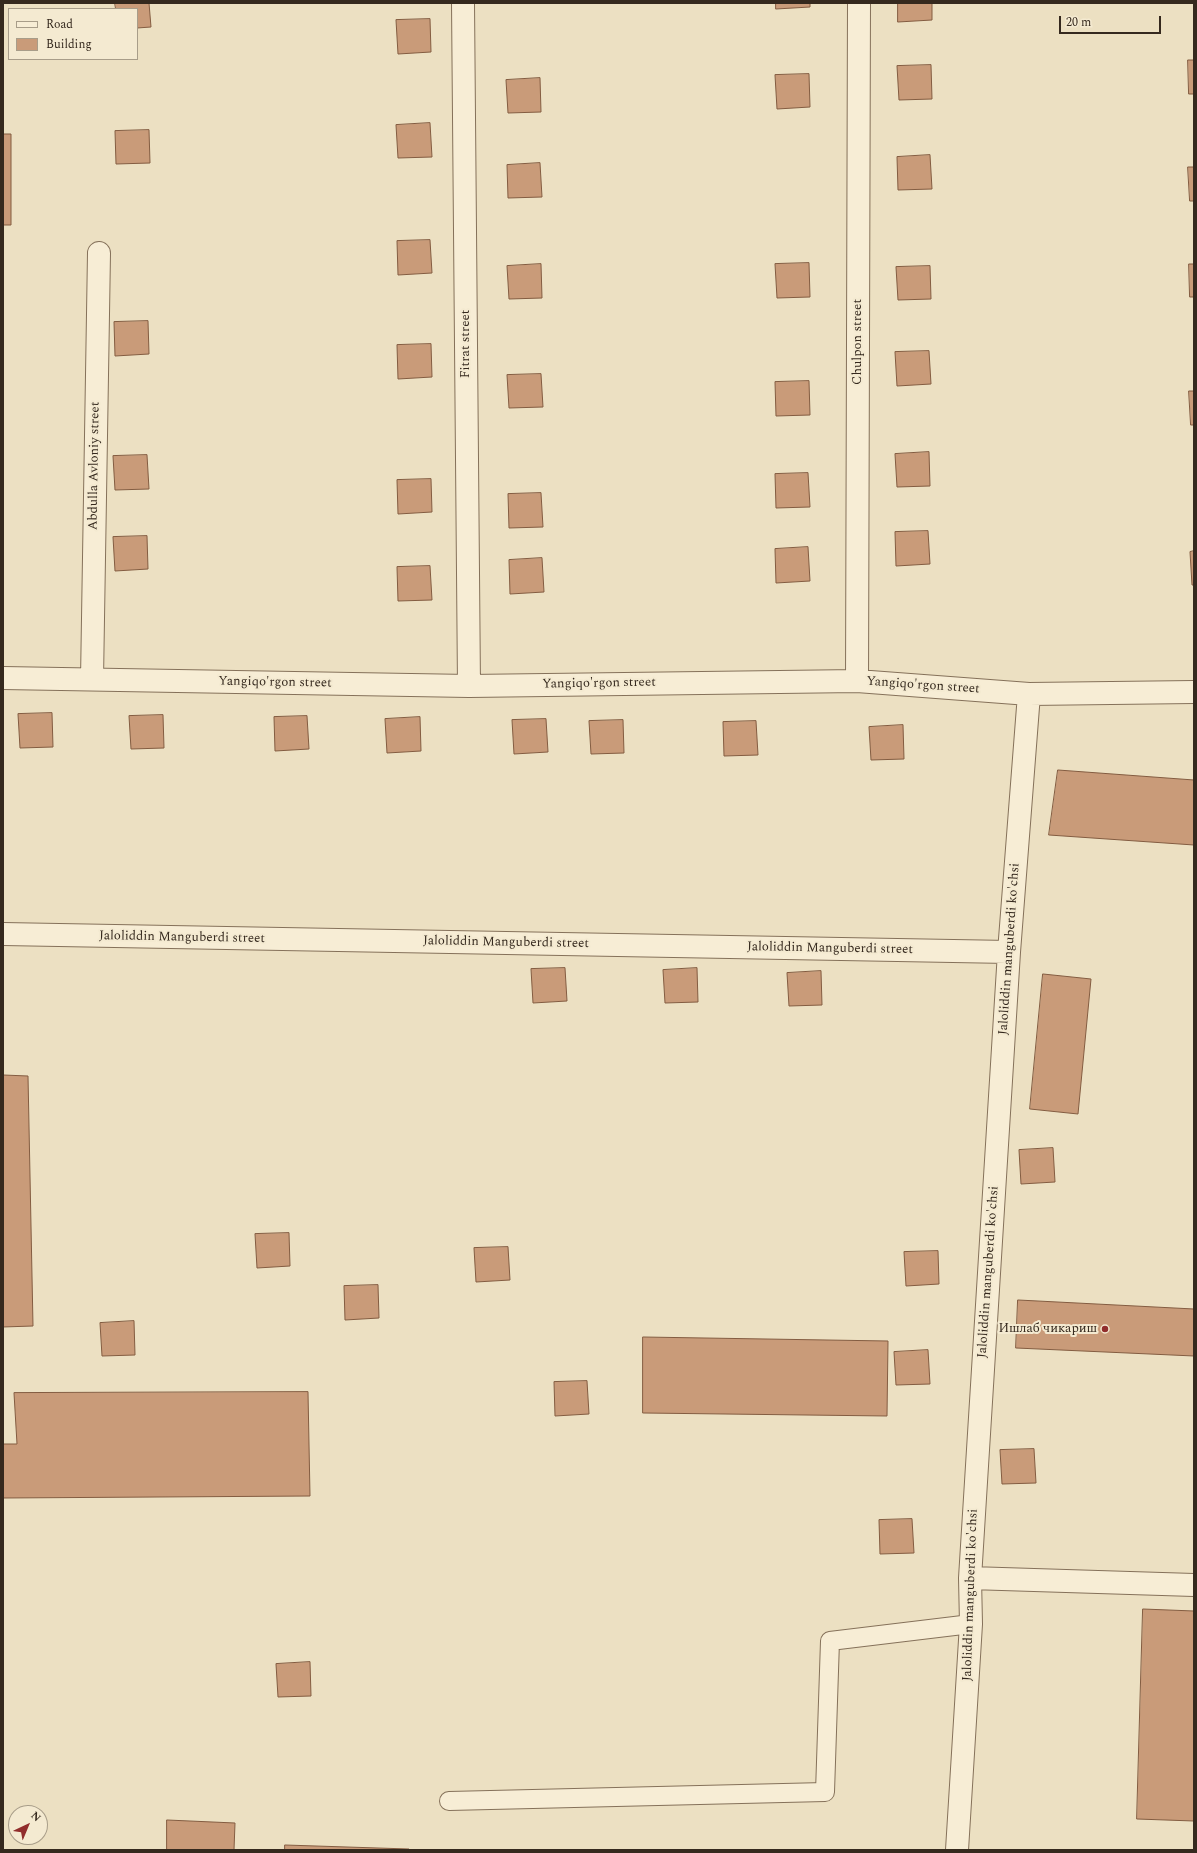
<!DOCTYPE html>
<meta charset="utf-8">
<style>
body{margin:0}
#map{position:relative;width:1197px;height:1853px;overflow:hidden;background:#ece0c2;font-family:Spectral,serif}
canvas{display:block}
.frame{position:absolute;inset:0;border:4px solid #35291e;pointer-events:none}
.legend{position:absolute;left:8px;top:8px;width:130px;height:52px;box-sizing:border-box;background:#f4ead1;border:1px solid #a89d89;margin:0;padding:5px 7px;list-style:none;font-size:12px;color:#35291e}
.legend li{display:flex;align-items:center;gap:8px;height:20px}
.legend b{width:20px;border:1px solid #a89d89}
.north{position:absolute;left:8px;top:1805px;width:40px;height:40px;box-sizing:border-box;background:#f4ead1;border:1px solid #a89d89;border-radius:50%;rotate:44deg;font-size:11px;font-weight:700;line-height:16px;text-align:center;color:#35291e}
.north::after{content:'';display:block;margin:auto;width:14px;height:18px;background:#912d2c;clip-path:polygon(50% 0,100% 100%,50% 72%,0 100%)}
.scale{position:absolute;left:1059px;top:16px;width:102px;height:18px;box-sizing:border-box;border:2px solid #35291e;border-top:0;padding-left:5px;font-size:12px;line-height:14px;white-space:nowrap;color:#35291e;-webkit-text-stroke:3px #f4ead1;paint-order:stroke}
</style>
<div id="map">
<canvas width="1197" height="1853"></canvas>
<div class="frame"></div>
<ul class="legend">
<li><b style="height:5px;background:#f7edd5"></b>Road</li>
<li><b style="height:11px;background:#c99b79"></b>Building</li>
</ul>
<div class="north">N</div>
<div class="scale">20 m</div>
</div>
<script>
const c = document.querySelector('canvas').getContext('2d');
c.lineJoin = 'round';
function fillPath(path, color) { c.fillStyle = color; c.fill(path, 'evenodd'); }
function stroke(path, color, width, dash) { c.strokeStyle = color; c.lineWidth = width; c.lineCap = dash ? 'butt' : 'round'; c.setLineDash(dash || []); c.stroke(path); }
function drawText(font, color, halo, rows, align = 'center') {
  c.font = font + ' Spectral,serif'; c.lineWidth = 4; c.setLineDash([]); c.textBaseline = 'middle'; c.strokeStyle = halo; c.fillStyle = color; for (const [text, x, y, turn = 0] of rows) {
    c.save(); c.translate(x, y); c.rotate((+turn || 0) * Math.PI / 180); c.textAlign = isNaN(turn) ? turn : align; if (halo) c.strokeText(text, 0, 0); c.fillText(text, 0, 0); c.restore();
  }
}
const building = new Path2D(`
 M115,3H149L151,27L137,28V9H116Z
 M776,3H810V7L776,9Z
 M898,3H932V20L898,22Z
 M430,19L431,52L398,54L396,20Z
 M1188,60H1194V94H1189Z
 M931,65L932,99L899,100L897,66Z
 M809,74L810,107L777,109L775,75Z
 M540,78L541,112L508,113L506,80Z
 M430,123L432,157L398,158L396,125Z
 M149,130L150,163L116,164L115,131Z
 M3,134H11V225H3Z
 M930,155L932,189L898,190L897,157Z
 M540,163L542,197L508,198L507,165Z
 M1188,167H1194V201H1190Z
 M430,240L432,273L398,275L397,241Z
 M809,263L810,297L777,298L775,264Z
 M541,264L542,298L509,299L507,266Z
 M1189,264H1194V297H1190Z
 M930,266L931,299L898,300L896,267Z
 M148,321L149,354L115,356L114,322Z
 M431,344L432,377L398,379L397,345Z
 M929,351L931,384L897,386L895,352Z
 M541,374L543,407L509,408L507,375Z
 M809,381L810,415L776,416L775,382Z
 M1189,391H1194V425H1191Z
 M929,452L930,486L897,487L895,454Z
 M147,455L149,489L115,490L113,456Z
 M808,473L810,507L776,508L775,474Z
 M431,479L432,512L398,514L397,480Z
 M541,493L543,527L509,528L508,494Z
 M928,531L930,564L896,566L895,532Z
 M147,536L148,569L115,571L113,537Z
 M808,547L810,581L776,583L775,549Z
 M1194,551V585H1192L1190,552Z
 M542,558L544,592L510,594L509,560Z
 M430,566L432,600L398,601L397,567Z
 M52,713L53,747L20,748L18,714Z
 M163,715L164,748L131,749L129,716Z
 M307,716L309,749L275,751L274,717Z
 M420,717L421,751L387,753L385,719Z
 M546,719L548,752L514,754L512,720Z
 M623,720L624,753L591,754L589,721Z
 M756,721L758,755L724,756L723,722Z
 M903,725L904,759L871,760L869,727Z
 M1058,770L1194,780V845L1049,835Z
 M565,968L567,1001L533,1003L531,969Z
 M697,968L698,1002L665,1003L663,970Z
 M821,971L822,1005L789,1006L787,973Z
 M1043,974L1091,979L1078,1114L1030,1109Z
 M3,1075L28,1076L33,1326L3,1327Z
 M1053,1148L1055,1182L1021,1184L1019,1150Z
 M289,1233L290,1266L257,1268L255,1234Z
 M508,1247L510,1280L476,1282L474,1248Z
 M938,1251L939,1284L906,1286L904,1252Z
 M378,1285L379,1318L345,1320L344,1286Z
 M1018,1300L1194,1309V1356L1016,1348Z
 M134,1321L135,1355L102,1356L100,1323Z
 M643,1337L888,1341L887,1416L643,1413Z
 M928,1350L930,1384L896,1385L894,1352Z
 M587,1381L589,1414L555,1416L554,1382Z
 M308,1392L310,1496L3,1498V1444H17L14,1393Z
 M1034,1449L1036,1483L1002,1484L1000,1450Z
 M912,1519L914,1553L880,1554L879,1520Z
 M1143,1609L1194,1611V1821L1137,1819Z
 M310,1662L311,1696L278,1697L276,1664Z
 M167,1820L235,1823L234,1850H167Z
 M285,1845L409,1849V1850H285Z`);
const service = new Path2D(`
 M449,1801L825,1792L830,1641L971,1624`);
const minor = new Path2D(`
 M463,3L469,686
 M3,678L469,686L857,681L1029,694L1194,692
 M92,679L99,253
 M857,681L859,3
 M3,934L1009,952
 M970,1578L1194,1585
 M957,1850L971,1624L970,1578L1009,952L1029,694`);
const markers = [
 [1105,1329,4,"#912d2c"]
];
const streetNames = [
 ["Chulpon street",858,342,-90],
 ["Fitrat street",466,344,-90],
 ["Abdulla Avloniy street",95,466,-89],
 ["Yangiqo'rgon street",275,683,1],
 ["Yangiqo'rgon street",599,684,-1],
 ["Yangiqo'rgon street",923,686,4],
 ["Jaloliddin Manguberdi street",182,938,1],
 ["Jaloliddin Manguberdi street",506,943,1],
 ["Jaloliddin Manguberdi street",830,949,1],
 ["Jaloliddin manguberdi ko'chsi",1010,949,-86],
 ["Jaloliddin manguberdi ko'chsi",989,1272,-86],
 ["Jaloliddin manguberdi ko'chsi",971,1595,-88]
];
const poiNames = [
 ["Ишлаб чикариш",1097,1329]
];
fillPath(building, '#c99b79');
stroke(building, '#835c41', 1);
stroke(service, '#85715a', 20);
stroke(minor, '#85715a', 24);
stroke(service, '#f7edd5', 18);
stroke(minor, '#f7edd5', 22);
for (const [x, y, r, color] of markers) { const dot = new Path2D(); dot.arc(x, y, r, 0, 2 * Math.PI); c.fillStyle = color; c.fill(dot); stroke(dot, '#f4ead1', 1.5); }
drawText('13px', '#35291e', '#f4ead1', streetNames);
drawText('13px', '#35291e', '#f4ead1', poiNames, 'right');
</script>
